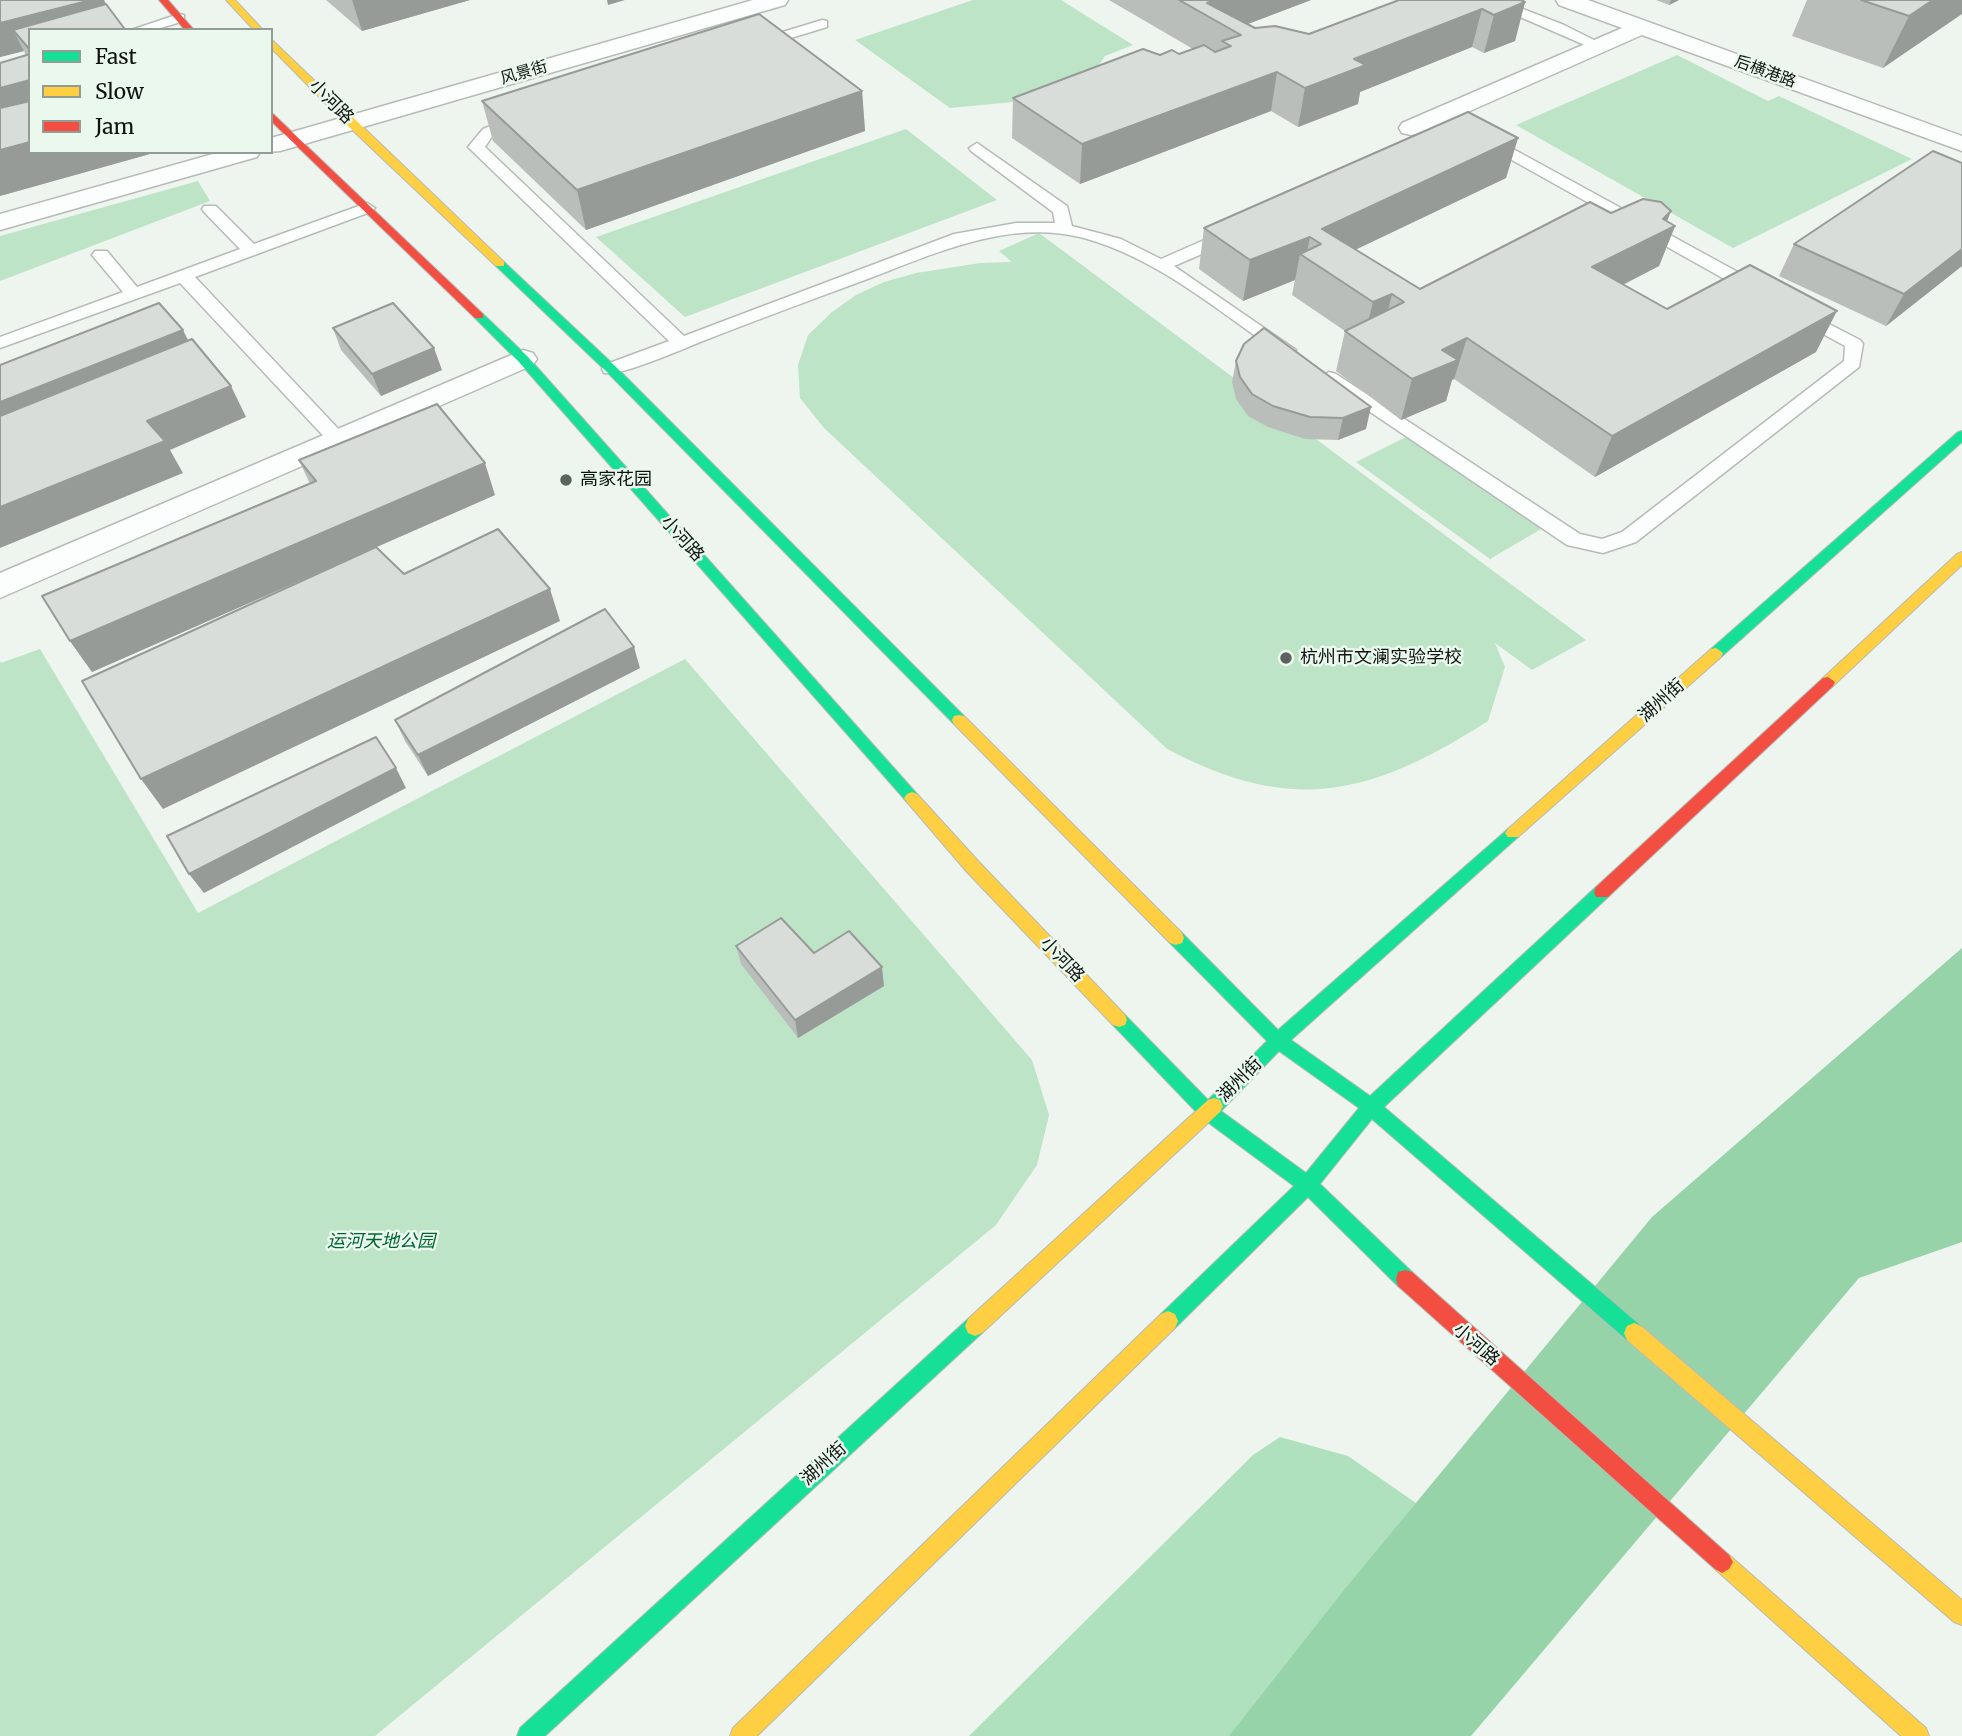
<!DOCTYPE html>
<meta charset="utf-8">
<style>
body{margin:0}
#map{position:relative;width:1962px;height:1736px;overflow:hidden;background:#eef5ef;font-family:Merriweather,serif}
canvas{display:block}
.legend{position:absolute;left:28px;top:28px;width:245px;height:126px;box-sizing:border-box;background:#ebf8ee;border:2px solid #939c95;margin:0;padding:9px 12px;list-style:none;font-size:21px;color:#0e130f}
.legend li{display:flex;align-items:center;gap:14px;height:35px}
.legend b{width:35px;border:2px solid #939c95}
</style>
<div id="map">
<canvas width="1962" height="1736"></canvas>
<ul class="legend">
<li><b style="height:9px;background:#16e098"></b>Fast</li>
<li><b style="height:9px;background:#ffcf43"></b>Slow</li>
<li><b style="height:9px;background:#f24e42"></b>Jam</li>
</ul>
</div>
<script>
const c = document.querySelector('canvas').getContext('2d');
c.lineJoin = 'round';
function fillPath(path, color) { c.fillStyle = color; c.fill(path, 'evenodd'); }
function stroke(path, color, width, dash) { c.strokeStyle = color; c.lineWidth = width; c.lineCap = dash ? 'butt' : 'round'; c.setLineDash(dash || []); c.stroke(path); }
function drawText(font, color, halo, rows, align = 'center') {
  c.font = font + ' Merriweather,"Noto Sans SC",serif'; c.lineWidth = 5; c.setLineDash([]); c.textBaseline = 'middle'; c.strokeStyle = halo; c.fillStyle = color; for (const [text, x, y, turn = 0] of rows) {
    c.save(); c.translate(x, y); c.rotate((+turn || 0) * Math.PI / 180); c.textAlign = isNaN(turn) ? turn : align; if (halo) c.strokeText(text, 0, 0); c.fillText(text, 0, 0); c.restore();
  }
}
const green = new Path2D(`
 M973,0H1061L1133,45L1105,56L1091,77L1013,102L950,108L855,40Z
 M1677,55L1768,101L1779,96L1912,159L1733,248L1516,125Z
 M906,129L997,200L685,317L596,237Z
 M198,181L210,201L0,281V236Z
 M1039,233L1586,640L1532,670L1495,643L1505,667L1488,721C1372,795 1294,816 1167,749L824,428L800,398L798,365L808,335L832,312L856,295L884,282L916,273L980,263L1012,262L999,251Z
 M1416,432L1548,525L1490,559L1356,462Z
 M40,649L198,913L685,659L1032,1060L1049,1115L1037,1165L996,1225L375,1736H0V661L1,663Z`);
const forest = new Path2D(`
 M1280,1437L1348,1456L1416,1503L1232,1736H969L1253,1455Z`);
const water = new Path2D(`
 M1962,948V1242L1859,1278L1471,1736H1229L1344,1590L1652,1217Z`);
const lane = new Path2D(`
 M1481,0H1500L1564,25L1606,46L1604,49H1594Z
 M179,14L184,15V21L154,30H131Z
 M822,20L827,21V27L755,49L748,45L750,42Z
 M520,114L528,119L525,122L493,135L485,147L684,336L954,234L1016,223H1055L1053,212L971,151L969,148L977,143L1067,206L1072,226L1121,239L1161,259L1227,230H1239L1241,234L1239,238L1174,266L1296,350L1287,355L1281,354C1218,311 1155,256 1080,237C1005,219 932,255 862,281C811,300 759,319 708,339C689,346 621,377 604,373L602,369L604,365L669,341L468,147L483,129Z
 M1484,133L1765,287L1768,291L1759,296L1753,295L1478,141L1476,138L1478,135Z
 M367,203L375,208L373,211L195,277L345,436L348,440L345,444H331L180,283L0,348V337L123,292L92,255L95,251H107L137,287L240,249L204,212L202,209L204,206H216L254,244Z
 M1800,309L1860,340L1863,344L1859,367L1636,542L1603,553L1567,545L1320,378L1329,372L1336,374L1580,534L1602,539L1622,532L1844,361L1845,346L1794,318L1791,314L1794,310Z`);
const street = new Path2D(`
 M753,0H788L785,5L280,151L266,152H271V138Z
 M1556,0H1588L1962,136V151L1642,35L1420,133L1411,135L1402,133L1399,128L1402,123L1622,28L1559,5Z
 M220,152H260L257,157L0,230V214Z
 M523,350L533,353L537,359L533,365L0,598V573Z`);
const fast = new Path2D(`
 M496,262H504L615,366L964,716L966,720L964,724H954L607,372L496,266Z
 M479,313L483,314L527,356L917,794L920,798L917,802H907L519,362L475,318V314Z
 M1962,431V442L1721,657H1711L1709,653L1711,649L1958,432Z
 M1513,827L1518,829L1521,833L1518,837L1291,1040L1370,1096L1596,887H1608L1610,892L1608,897L1384,1107L1641,1326L1644,1333L1641,1340L1634,1343L1627,1340L1372,1119L1320,1184L1412,1272L1414,1279L1412,1286L1405,1288L1398,1286L1308,1197L1175,1328L1168,1331L1161,1328L1158,1321L1161,1314L1294,1186L1202,1118L1113,1025L1111,1020L1113,1015L1119,1013L1125,1015L1208,1100L1267,1041L1170,943L1168,938L1170,933L1176,931L1182,933L1278,1030L1508,829ZM1279,1051L1359,1108L1306,1173L1221,1111Z
 M975,1316L982,1319L985,1326L982,1333L545,1736H517L520,1728L968,1319Z`);
const slow = new Path2D(`
 M226,0H235L263,30H254Z
 M271,39L504,262V266H496L347,125L271,48Z
 M1962,552V565L1833,686H1823L1821,682L1823,678L1957,554Z
 M1716,648L1723,653L1721,657L1518,837H1508L1505,833L1508,829L1711,649Z
 M959,715L964,716L1182,933L1184,938L1182,943L1176,945L1170,943L954,724L952,720L954,716Z
 M912,792L917,794L979,862L1125,1015L1127,1020L1125,1025L1119,1027L1113,1025L967,872L907,802L904,798L907,794Z
 M1214,1098L1220,1100L1223,1106L1220,1112L982,1333L975,1336L968,1333L965,1326L968,1319L1208,1100Z
 M1168,1311L1175,1314L1178,1321L1175,1328L757,1736H730L733,1728L1161,1314Z
 M1634,1323L1641,1326L1962,1600V1625L1954,1622L1627,1340L1624,1333L1627,1326Z
 M1722,1551L1729,1555L1926,1728L1929,1736H1901L1715,1569L1711,1562L1715,1555Z`);
const jam = new Path2D(`
 M159,0H168L194,30H185Z
 M271,112L483,314V318H475L271,121Z
 M1828,677L1835,682L1833,686L1608,897H1596L1594,892L1596,887L1823,678Z
 M1405,1270L1412,1272L1729,1555L1733,1562L1729,1569L1722,1573L1715,1569L1398,1286L1396,1279L1398,1272Z`);
const wall = new Path2D(`
 M0,0H104L106,4L30,30V152H157L0,196V63L26,56L24,51L0,57Z
 M326,0H470L362,31Z
 M1109,0H1311L1248,24L1255,28L1309,34L1525,2L1515,41L1484,53L1472,47L1360,92L1358,104L1298,127L1271,111L1080,184L1012,138L1013,98L1160,55L1179,54L1193,49Z
 M1656,0H1679L1669,5Z
 M1807,0H1962L1883,68L1792,36Z
 M862,91L865,131L586,230L493,141L482,101Z
 M1518,138L1506,178L1355,250L1420,289L1611,213L1667,221L1675,226L1659,266L1623,285L1667,309L1816,352L1595,477L1454,379L1452,380L1446,401L1401,420L1336,371L1345,331L1292,295L1295,280L1243,301L1199,269L1204,228Z
 M1794,244L1962,266L1886,326L1779,276Z
 M333,328L442,370L381,396L341,350Z
 M1236,361L1366,429L1338,440L1305,439L1268,427L1248,416L1236,399L1232,382Z
 M299,460L495,495L92,672L70,641L310,484Z
 M640,668L428,776L405,741L395,720Z
 M736,946L814,953L884,986L798,1038L741,964Z`);
const shadedWall = new Path2D(`
 M91,0H104L116,27L13,30L24,51L0,57V23Z
 M352,0H470L362,31Z
 M607,0H625L608,5Z
 M1215,0H1311L1232,30L1207,3Z
 M1671,0H1679L1669,5Z
 M1933,0H1962V14L1883,68L1909,16Z
 M1525,2L1515,41L1484,53L1494,15Z
 M1482,9L1472,47L1360,92L1358,104L1298,127L1305,88L1354,59Z
 M1277,72L1271,111L1080,184L1082,144Z
 M30,80V125L0,109V88Z
 M862,91L865,131L586,230L577,190Z
 M1518,138L1506,178L1319,267L1322,229Z
 M30,142V152H157L0,196V150Z
 M1671,211L1663,232L1675,226L1659,266L1577,308L1592,267L1663,219Z
 M1310,237L1306,258L1300,254L1295,280L1243,301L1250,260Z
 M1962,249V266L1886,326L1904,294Z
 M1392,294L1382,335L1363,343L1373,302Z
 M1837,311L1816,352L1595,477L1612,436Z
 M183,330L199,362L0,443V402Z
 M1467,338L1454,379L1452,380L1446,401L1401,420L1412,379L1442,350Z
 M434,348L442,370L381,396L372,374Z
 M231,386L246,417L170,450L183,473L0,548V507L147,421Z
 M1371,407L1366,429L1338,440L1343,418Z
 M485,463L495,495L92,672L70,641Z
 M550,589L560,621L163,809L141,779Z
 M634,647L640,668L428,776L418,755Z
 M396,768L406,788L204,893L189,874Z
 M882,967L884,986L798,1038L795,1020Z`);
const building = new Path2D(`
 M0,0H91L0,23Z
 M1179,0H1215L1207,3L1255,28L1275,26L1309,34L1399,0H1521L1525,2L1494,15L1482,9L1354,59L1366,65L1305,88L1277,72L1082,144L1013,98L1143,49L1160,55L1172,50L1179,54L1204,45L1215,52L1231,46L1222,41L1241,35Z
 M1861,0H1933L1909,16Z
 M106,4L124,28L120,30H30V50L13,30Z
 M759,14L862,91L577,190L482,101Z
 M30,54V80L0,88V63Z
 M30,101V142L0,150V108Z
 M1468,112L1518,138L1322,229L1420,289L1590,202L1611,213L1643,199L1661,202L1671,211L1663,219L1675,226L1592,267L1667,309L1750,265L1837,311L1612,436L1467,338L1442,350L1458,360L1412,379L1345,331L1404,302L1392,294L1373,302L1300,254L1321,244L1310,237L1250,260L1204,228Z
 M1933,151L1962,163V249L1904,294L1794,244Z
 M159,303L183,330L0,402V365Z
 M393,303L434,348L372,374L333,328Z
 M1264,328L1371,407L1343,418L1310,417L1273,406L1252,394L1240,377L1236,361L1244,344Z
 M192,339L231,386L147,421L165,441L0,507V416Z
 M437,404L485,463L70,641L42,596L316,481L299,460Z
 M498,529L550,589L141,779L82,681L376,547L404,574Z
 M605,609L634,647L418,755L395,720Z
 M376,737L396,768L189,874L167,836Z
 M781,918L814,953L849,931L882,967L795,1020L736,946Z`);
const markers = [
 [566,480,7,"#5c625d"],
 [1286,658,7,"#5c625d"]
];
const farStreetnames = [
 ["后横港路",1765,72,20],
 ["风景街",524,73,-16]
];
const streetNames = [
 ["小河路",331,102,45],
 ["小河路",682,539,48],
 ["湖州街",1662,701,-42],
 ["小河路",1062,960,46],
 ["湖州街",1240,1080,-45],
 ["小河路",1476,1345,41],
 ["湖州街",824,1464,-42]
];
const poiNames = [
 ["高家花园",580,480],
 ["杭州市文澜实验学校",1300,658]
];
const parkNames = [
 ["运河天地公园",381,1242]
];
fillPath(green, '#bee4c7');
fillPath(forest, '#b0e1be');
fillPath(water, '#97d3a8');
stroke(lane, '#b6bbb7', 3);
stroke(street, '#b6bbb7', 3);
stroke(fast, '#b6bbb7', 2);
stroke(slow, '#b6bbb7', 2);
stroke(jam, '#b6bbb7', 2);
fillPath(lane, '#fcfefd');
fillPath(street, '#fcfefd');
fillPath(fast, '#16e098');
fillPath(slow, '#ffcf43');
fillPath(jam, '#f24e42');
fillPath(wall, '#babebb');
fillPath(shadedWall, '#979b98');
fillPath(building, '#d8ddd9');
stroke(building, '#979b98', 2);
for (const [x, y, r, color] of markers) { const dot = new Path2D(); dot.arc(x, y, r, 0, 2 * Math.PI); c.fillStyle = color; c.fill(dot); stroke(dot, '#ebf8ee', 2.5); }
drawText('16px', '#0e130f', '#ebf8ee', farStreetnames);
drawText('18px', '#0e130f', '#ebf8ee', streetNames);
drawText('18px', '#0e130f', '#ebf8ee', poiNames, 'left');
drawText('italic 18px', '#006631', '#ebf8ee', parkNames);
</script>
